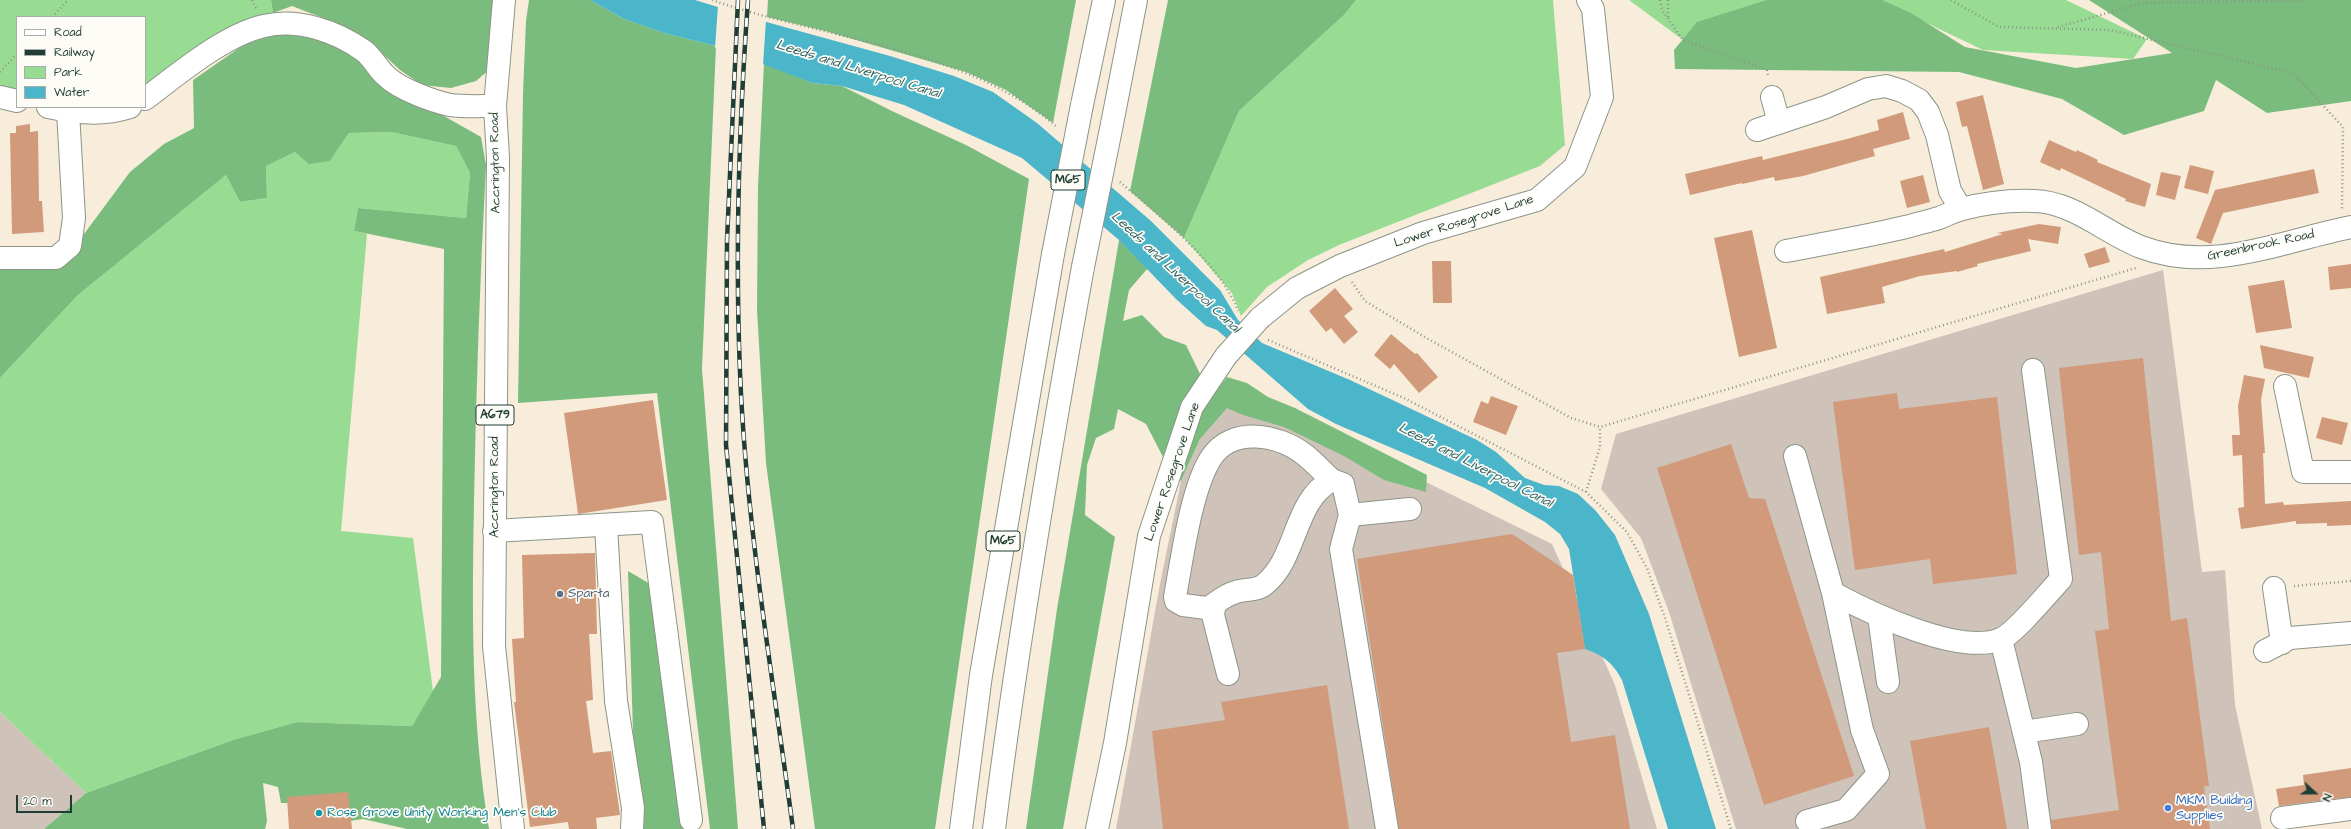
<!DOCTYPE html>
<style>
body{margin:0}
#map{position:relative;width:2351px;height:829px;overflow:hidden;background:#f8eddb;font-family:"Architects Daughter",sans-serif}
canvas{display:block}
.legend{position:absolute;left:16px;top:16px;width:130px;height:92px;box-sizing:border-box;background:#fdfcf7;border:1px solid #a4b0a9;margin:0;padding:5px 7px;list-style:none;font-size:12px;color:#1f3d34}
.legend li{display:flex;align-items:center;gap:8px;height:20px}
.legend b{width:20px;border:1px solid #a4b0a9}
.north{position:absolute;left:2295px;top:773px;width:40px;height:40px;-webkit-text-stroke:3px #fdfcf7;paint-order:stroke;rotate:111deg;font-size:11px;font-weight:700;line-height:16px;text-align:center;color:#1f3d34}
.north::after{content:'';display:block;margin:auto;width:14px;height:18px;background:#1f3d34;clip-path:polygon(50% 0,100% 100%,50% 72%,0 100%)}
.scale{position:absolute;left:16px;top:795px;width:56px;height:18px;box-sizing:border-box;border:2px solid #1f3d34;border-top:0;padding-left:5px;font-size:12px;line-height:14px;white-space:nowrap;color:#1f3d34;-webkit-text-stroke:3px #fdfcf7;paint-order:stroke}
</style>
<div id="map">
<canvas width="2351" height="829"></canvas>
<ul class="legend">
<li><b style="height:5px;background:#fff"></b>Road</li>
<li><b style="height:5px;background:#1f3d34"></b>Railway</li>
<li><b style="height:11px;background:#98dc94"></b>Park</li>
<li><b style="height:11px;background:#4bb5c9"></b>Water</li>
</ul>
<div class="north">N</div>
<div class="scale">20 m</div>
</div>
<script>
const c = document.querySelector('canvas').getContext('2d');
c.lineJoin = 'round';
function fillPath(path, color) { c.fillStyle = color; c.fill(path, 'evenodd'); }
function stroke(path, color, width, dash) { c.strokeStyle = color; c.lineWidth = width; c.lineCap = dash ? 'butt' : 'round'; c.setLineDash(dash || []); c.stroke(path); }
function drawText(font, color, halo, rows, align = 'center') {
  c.font = font + ' "Architects Daughter",sans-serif'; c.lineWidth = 3.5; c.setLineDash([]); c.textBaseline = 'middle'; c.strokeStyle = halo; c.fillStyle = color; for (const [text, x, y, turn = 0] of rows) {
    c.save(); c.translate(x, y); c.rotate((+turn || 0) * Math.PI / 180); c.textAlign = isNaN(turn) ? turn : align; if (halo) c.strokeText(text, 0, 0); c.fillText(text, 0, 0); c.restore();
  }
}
const industrial = new Path2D(`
 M2163,270L2202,572L2225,570L2235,705L2262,829H1736L1669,612L1641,538L1601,489L1616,434Z
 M1239,393L1324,432L1552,544L1615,685L1657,829H1116L1160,584L1181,481L1200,439Z
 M0,712L86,793L44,829H0Z`);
const green = new Path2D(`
 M0,0H271L273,13L228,34L145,92V17H17V94L0,87Z
 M1356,0H1553L1565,145L1540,166L1339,245L1308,260L1267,287L1241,316L1232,293L1184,238L1239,111L1344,15Z
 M1629,0H1801L1683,40Z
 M1879,0H2066L2147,39L2133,59L1983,50Z
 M391,132L456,146L470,173L466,218L358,208L354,231L367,234L341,531L413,538L433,691L412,726L297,722L233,740L86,793L0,712V378L78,295L226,175L240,202L267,198L266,166L295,152L330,161L349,133Z`);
const forest = new Path2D(`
 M271,0H495L490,69L476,81L451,88L422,85L400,70L375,47L336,23L292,6L273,13Z
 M529,0H590L624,19L664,33L716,46L702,369L738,829H710L657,393L518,403L523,93L526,21Z
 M768,0H1076L1053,123L1006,90L966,72L825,31L767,17Z
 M1168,0H1356L1344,15L1239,111L1184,238L1130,191Z
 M1767,0H1882L1911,13L1965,47L2076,68L2172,53L2089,0H2351V101L2267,113L2216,80L2204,111L2124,135L2062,99L1959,72L1675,69L1674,50L1697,22Z
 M295,34L322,38L351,54L381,84L406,100L444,116L481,137L486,165C480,277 476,389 474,502C472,612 471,721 489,829H407L363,819L343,822L337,803H281L278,787L263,783L267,821L265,829H44L86,793L233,740L297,722L412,726L441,677L444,249L354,231L358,208L466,218L470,173L456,146L391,132L349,133L330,161L309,164L295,152L266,166L267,198L240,202L226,175L78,295L0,378V263L64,261L130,172L164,144L194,128L193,80L245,44L271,35Z
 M764,63L812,83L842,86L894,112L966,145L1029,179L935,829H815L766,463L757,310L758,186Z
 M1119,240L1148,268L1129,290L1123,321L1142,315L1164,337L1186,345L1201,376L1185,404L1163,457L1146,424L1118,409L1114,429L1096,438L1087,465L1085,515L1115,537L1063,829H1026L1057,609Z
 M1227,377L1247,383L1268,397L1295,408L1427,475L1426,492L1384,480L1344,456L1284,427L1243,415L1227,408L1200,439L1181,481L1174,477L1201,411Z
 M628,571L657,588L685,829H636Z`);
const water = new Path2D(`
 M590,0H695L770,23L890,56L954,76L993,92L1037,123L1151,221L1220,290L1238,320L1262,343L1350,380L1477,440L1496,452L1525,478L1544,485L1559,486L1578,494L1596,511L1615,535L1649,614L1716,829H1668L1622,680C1613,663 1603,655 1585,649L1569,549L1560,534L1545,522L1485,488L1336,424L1308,409L1217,330L1206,326L1176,299L1119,240L1022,158L904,105L842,86L812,83L716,46L664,33L624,19Z`);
const pier = new Path2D(`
 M718,6L766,20L763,65L715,48Z`);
const building = new Path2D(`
 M1983,95L2004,184L1983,190L1967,126L1962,127L1956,102Z
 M1903,112L1910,139L1873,149L1875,156L1803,176L1775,181L1774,177L1742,184V183L1690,195L1685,174L1762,156L1763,160L1847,139L1879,130L1877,120Z
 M30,124V132L38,131L39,201H42L44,232L12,234L10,133H16V126Z
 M2049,140L2076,152L2077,150L2098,160L2097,162L2151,184L2145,207L2125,201L2126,199L2061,168L2060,171L2040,162Z
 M2190,165L2214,171L2208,194L2184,188Z
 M2314,169L2319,193L2223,213L2211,244L2196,238L2215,190Z
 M2161,172L2181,176L2175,200L2156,195Z
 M1923,175L1930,202L1907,208L1900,181Z
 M2039,224L2061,227L2058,244L2028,239L2031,251L1977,264L1978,266L1957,272V271L1920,276L1882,287L1885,303L1827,314L1820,277L1944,249L1945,252L2003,234L1997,233Z
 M1752,230L1777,348L1739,357L1714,238Z
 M2105,247L2110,262L2089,268L2084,254Z
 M1432,261H1451L1452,303H1433Z
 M2351,264V288L2330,290L2328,267Z
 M2284,280L2292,328L2256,333L2248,286Z
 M1335,288L1353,309L1344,316L1358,332L1344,344L1331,328L1326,332L1309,311Z
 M1391,334L1415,354L1417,353L1438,377L1419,393L1394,364L1390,369L1374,355Z
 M2260,345L2314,357L2309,378L2264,368Z
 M2143,358L2171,621L2187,618L2209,786H2204L2210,829H2052L2051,820L2119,810L2095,631L2109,629L2101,552L2079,555L2059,368Z
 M2244,375L2265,379L2261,400L2265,453H2263L2265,504L2283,502L2284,505L2351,501V525L2327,526V523L2296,524V521L2241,529L2238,508L2244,507L2242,455L2233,456L2232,435H2240L2238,406Z
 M1897,393L1899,409L1997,397L2017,574L1933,584L1930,559L1855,570L1833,402Z
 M1491,396L1518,406L1506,435L1473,422L1481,401L1488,404Z
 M653,400L667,500L578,514L564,413Z
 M2322,417L2348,423L2342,445L2316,438Z
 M1731,444L1749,498L1765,499L1854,776L1764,805L1657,468Z
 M1512,534L1573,575L1585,649L1557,653L1571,742L1615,735L1630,829H1399L1357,559Z
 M595,553L597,634H589L593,700L586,701L593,753L611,751L620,815L596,818L597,829H569L568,822L530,827L514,702H516L512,639L524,638L522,555Z
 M1327,685L1349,829H1163L1152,731L1225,720L1221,702Z
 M1989,727L2007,829H1926L1910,741Z
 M2351,768V797L2279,806L2276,789L2304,785L2303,775Z
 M348,792L352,829H289L287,797Z`);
const path = new Path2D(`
 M252,0L256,9
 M712,0C824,39 966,48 1057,127
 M1660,0L1662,10L1683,40L1767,70L1768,77
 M1951,0L1999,27L2110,30L2293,73L2343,127L2342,209
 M52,17L68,0
 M1668,17V0
 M2058,27L2143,3L2310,0
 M0,72L17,54
 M1120,182C1158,215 1221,264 1238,311
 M1352,282L1365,301L1423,336L1571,418L1600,427L2136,268
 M1268,340L1404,398L1586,492L1627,532L1647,568L1666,621L1731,829
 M1586,492L1600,447V427
 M2294,586L2351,581`);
const minor = new Path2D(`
 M0,97L17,101
 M1772,97L1779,123
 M145,99C177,75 224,35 264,26C298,18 336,31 364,51C373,58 378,69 386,76C399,89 432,101 450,105C464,107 481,106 495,106
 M48,107C77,113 102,116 130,107
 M1757,130L1826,107L1868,89L1886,86L1902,91L1919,100L1928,112L1937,135L1950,191L1961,209
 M1786,251C1827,243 1869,236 1910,226C1920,223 1930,221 1939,218C1947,215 1954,211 1962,209C1985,203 2010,200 2034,201C2074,202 2105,233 2141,247C2212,274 2281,241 2351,227
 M0,258H56L70,246L74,218L68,111
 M1260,318L1297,288L1340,266L1423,233L1537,200L1575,167L1602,97L1593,9L1588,0
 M2285,386L2303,472H2351
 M1795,456L1833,593C1870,613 1960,656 2001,639C2015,633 2049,592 2061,579L2033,370
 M606,525L616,701L633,808L632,829
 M494,531L652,522L691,820
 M2274,588L2282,643
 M1214,609L1183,605L1176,601L1175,597C1182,559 1191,489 1211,458C1232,426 1278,434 1305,455C1315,463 1323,472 1332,480
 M1879,616L1888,682
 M2001,639L2031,762L2040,829
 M2265,651L2290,638L2351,633
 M1228,674L1213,615L1214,604C1221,599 1228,594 1236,592C1244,589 1258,591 1265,584C1298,557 1293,501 1332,480L1343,484L1350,515
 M2024,732L2077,724
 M2282,818L2351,809
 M1807,821L1846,810L1878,774L1862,730L1833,593
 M1097,829L1115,743L1149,536L1192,407L1226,356
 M1387,829L1341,549L1350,515L1410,509`);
const highway = new Path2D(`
 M504,0L495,106L498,158L494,646L513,829
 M1082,105L1104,0
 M1112,124L1136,0
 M961,829L981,675L1053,254
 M994,829C1018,641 1049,454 1083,267`);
const rail = new Path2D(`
 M738,0L727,240L726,445L764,829
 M748,0C739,123 735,249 740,372C746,525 773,678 793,829`);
const minorBridge = new Path2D(`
 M1226,356L1260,318`);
const highwayBridge = new Path2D(`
 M1053,254L1082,105
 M1083,267L1112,124`);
const markers = [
 [560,594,4,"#5c6f8a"],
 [2168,808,4,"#3f7fe0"],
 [319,813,4,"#0f9aa8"]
];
const shields = [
 [1068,180,34],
 [495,415,38],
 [1003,541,34]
];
const shieldNames = [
 ["M65",1068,180],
 ["A679",495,415],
 ["M65",1003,541]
];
const streetNames = [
 ["Accrington Road",496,163,-91],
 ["Lower Rosegrove Lane",1464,222,-18],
 ["Greenbrook Road",2261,246,-12],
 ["Lower Rosegrove Lane",1173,472,-71],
 ["Accrington Road",495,487,-90]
];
const serviceNames = [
 ["Sparta",568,594]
];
const shopNames = [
 ["MKM Building",2176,801],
 ["Supplies",2176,816]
];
const cultureNames = [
 ["Rose Grove Unity Working Men's Club",327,813]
];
const waterNames = [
 ["Leeds and Liverpool Canal",858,70,17],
 ["Leeds and Liverpool Canal",1175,273,43],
 ["Leeds and Liverpool Canal",1475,466,27]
];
fillPath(industrial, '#cec2b9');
fillPath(green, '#98dc94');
fillPath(forest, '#7abc7e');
fillPath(water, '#4bb5c9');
fillPath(pier, '#f8eddb');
fillPath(building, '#d09a7b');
stroke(minor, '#8c9588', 24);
stroke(highway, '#8c9588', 24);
stroke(path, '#8c9588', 2.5, [1, 3]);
stroke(minor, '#fff', 22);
stroke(highway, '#fff', 22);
stroke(rail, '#1f3d34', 4.5);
stroke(rail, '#fdfcf7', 3, [9]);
stroke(minorBridge, '#8c9588', 24, []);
stroke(highwayBridge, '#8c9588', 24, []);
stroke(minorBridge, '#fff', 22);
stroke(highwayBridge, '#fff', 22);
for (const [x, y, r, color] of markers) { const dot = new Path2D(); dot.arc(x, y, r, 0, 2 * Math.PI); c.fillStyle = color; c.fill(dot); stroke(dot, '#fdfcf7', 1.5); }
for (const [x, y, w] of shields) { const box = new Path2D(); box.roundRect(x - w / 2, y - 10, w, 20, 3); c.fillStyle = '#fdfcf7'; c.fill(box); stroke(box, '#1f3d34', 1); }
drawText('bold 12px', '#1f3d34', null, shieldNames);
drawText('13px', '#1f3d34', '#fdfcf7', streetNames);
drawText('13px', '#4e5e75', '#fdfcf7', serviceNames, 'left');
drawText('13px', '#366cbe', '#fdfcf7', shopNames, 'left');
drawText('13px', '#0d838f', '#fdfcf7', cultureNames, 'left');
drawText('italic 14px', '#2c6161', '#fdfcf7', waterNames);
</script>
